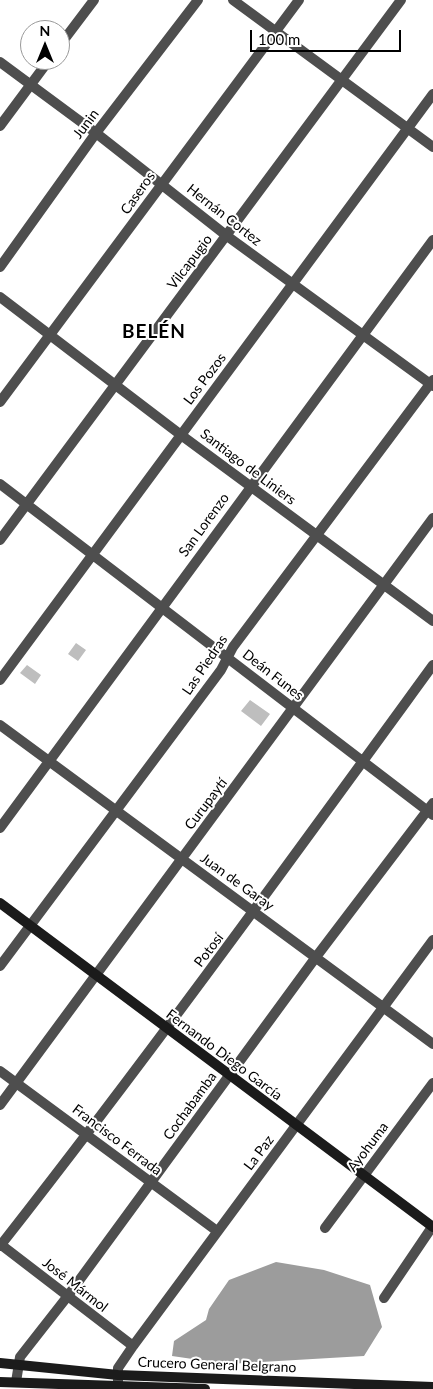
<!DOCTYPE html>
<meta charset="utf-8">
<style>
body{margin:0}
#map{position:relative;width:433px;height:1389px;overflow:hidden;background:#fff;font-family:Lato,sans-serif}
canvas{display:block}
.north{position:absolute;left:20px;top:20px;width:50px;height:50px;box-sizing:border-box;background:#fff;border:1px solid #999;border-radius:50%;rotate:0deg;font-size:14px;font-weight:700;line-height:20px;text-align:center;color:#000}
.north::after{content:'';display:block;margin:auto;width:18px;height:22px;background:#000;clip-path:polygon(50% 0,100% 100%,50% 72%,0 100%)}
.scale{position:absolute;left:250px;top:30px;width:151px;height:22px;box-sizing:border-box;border:2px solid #000;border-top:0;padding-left:6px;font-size:15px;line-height:18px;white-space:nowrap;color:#000;-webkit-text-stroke:4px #fff;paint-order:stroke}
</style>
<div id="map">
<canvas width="433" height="1389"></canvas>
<div class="north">N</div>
<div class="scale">100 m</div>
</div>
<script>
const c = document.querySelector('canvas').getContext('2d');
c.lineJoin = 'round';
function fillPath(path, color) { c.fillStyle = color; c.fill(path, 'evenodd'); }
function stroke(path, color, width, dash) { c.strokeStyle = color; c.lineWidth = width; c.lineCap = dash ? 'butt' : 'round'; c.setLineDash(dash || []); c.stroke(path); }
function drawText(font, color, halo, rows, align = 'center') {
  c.font = font + ' Lato,sans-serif'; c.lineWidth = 4; c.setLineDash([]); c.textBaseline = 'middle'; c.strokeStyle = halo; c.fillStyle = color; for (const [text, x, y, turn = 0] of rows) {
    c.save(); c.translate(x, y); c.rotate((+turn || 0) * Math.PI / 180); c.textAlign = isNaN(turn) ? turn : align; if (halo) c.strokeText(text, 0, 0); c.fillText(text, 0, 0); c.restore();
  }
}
const water = new Path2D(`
 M276,1262L324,1270L370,1285L382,1327L364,1356L227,1364L172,1356L174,1341L206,1320L209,1309L229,1280Z`);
const building = new Path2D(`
 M76,643L86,650L78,661L68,654Z
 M27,665L41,675L35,684L20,673Z
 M250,700L270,714L261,726L241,711Z`);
const street = new Path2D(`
 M233,0L433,147
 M60,45L94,0
 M0,62L96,133L227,236L433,386
 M0,126L49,60
 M0,267L96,133L198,0
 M0,297L181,435L433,621
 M0,402L299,0
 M0,484L433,815
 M0,540L401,0
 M0,680L433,94
 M0,725L433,1044
 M0,828L433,240
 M0,966L221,670L233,647L433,380
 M0,1071L217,1231
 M0,1105L433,518
 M325,1228L433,1083
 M0,1244L133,1346
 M0,1246C149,1056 291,860 433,665
 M384,1298L432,1227
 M16,1382L20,1357L67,1297L316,957L433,803
 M118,1385V1368L133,1346L433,940`);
const secondary = new Path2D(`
 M0,903L433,1227
 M0,1363L118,1375L433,1387
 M0,1382L205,1389`);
const streetNames = [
 ["Junin",86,124,-53],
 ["Caseros",138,193,-55],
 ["Hernán Cortez",224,215,38],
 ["Vilcapugio",190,262,-53],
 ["Los Pozos",205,379,-53],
 ["Santiago de Liniers",248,467,37],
 ["San Lorenzo",204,525,-54],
 ["Las Piedras",205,665,-56],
 ["Deán Funes",273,675,38],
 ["Curupaytí",206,804,-53],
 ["Juan de Garay",237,882,36],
 ["Potosí",209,950,-53],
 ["Fernando Diego García",224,1055,37],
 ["Cochabamba",190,1106,-54],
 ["Francisco Ferrada",117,1140,37],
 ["Ayohuma",368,1147,-53],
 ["La Paz",259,1153,-53],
 ["José Mármol",75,1285,38],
 ["Crucero General Belgrano",217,1365,2]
];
const districtNames = [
 ["BELÉN",154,332]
];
fillPath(water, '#9c9c9c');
fillPath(building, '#bebebe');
stroke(street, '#4e4e4e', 10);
stroke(secondary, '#1b1b1b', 10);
drawText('14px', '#000', '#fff', streetNames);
c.letterSpacing = '1px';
drawText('bold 19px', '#000', '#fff', districtNames);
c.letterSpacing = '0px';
</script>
